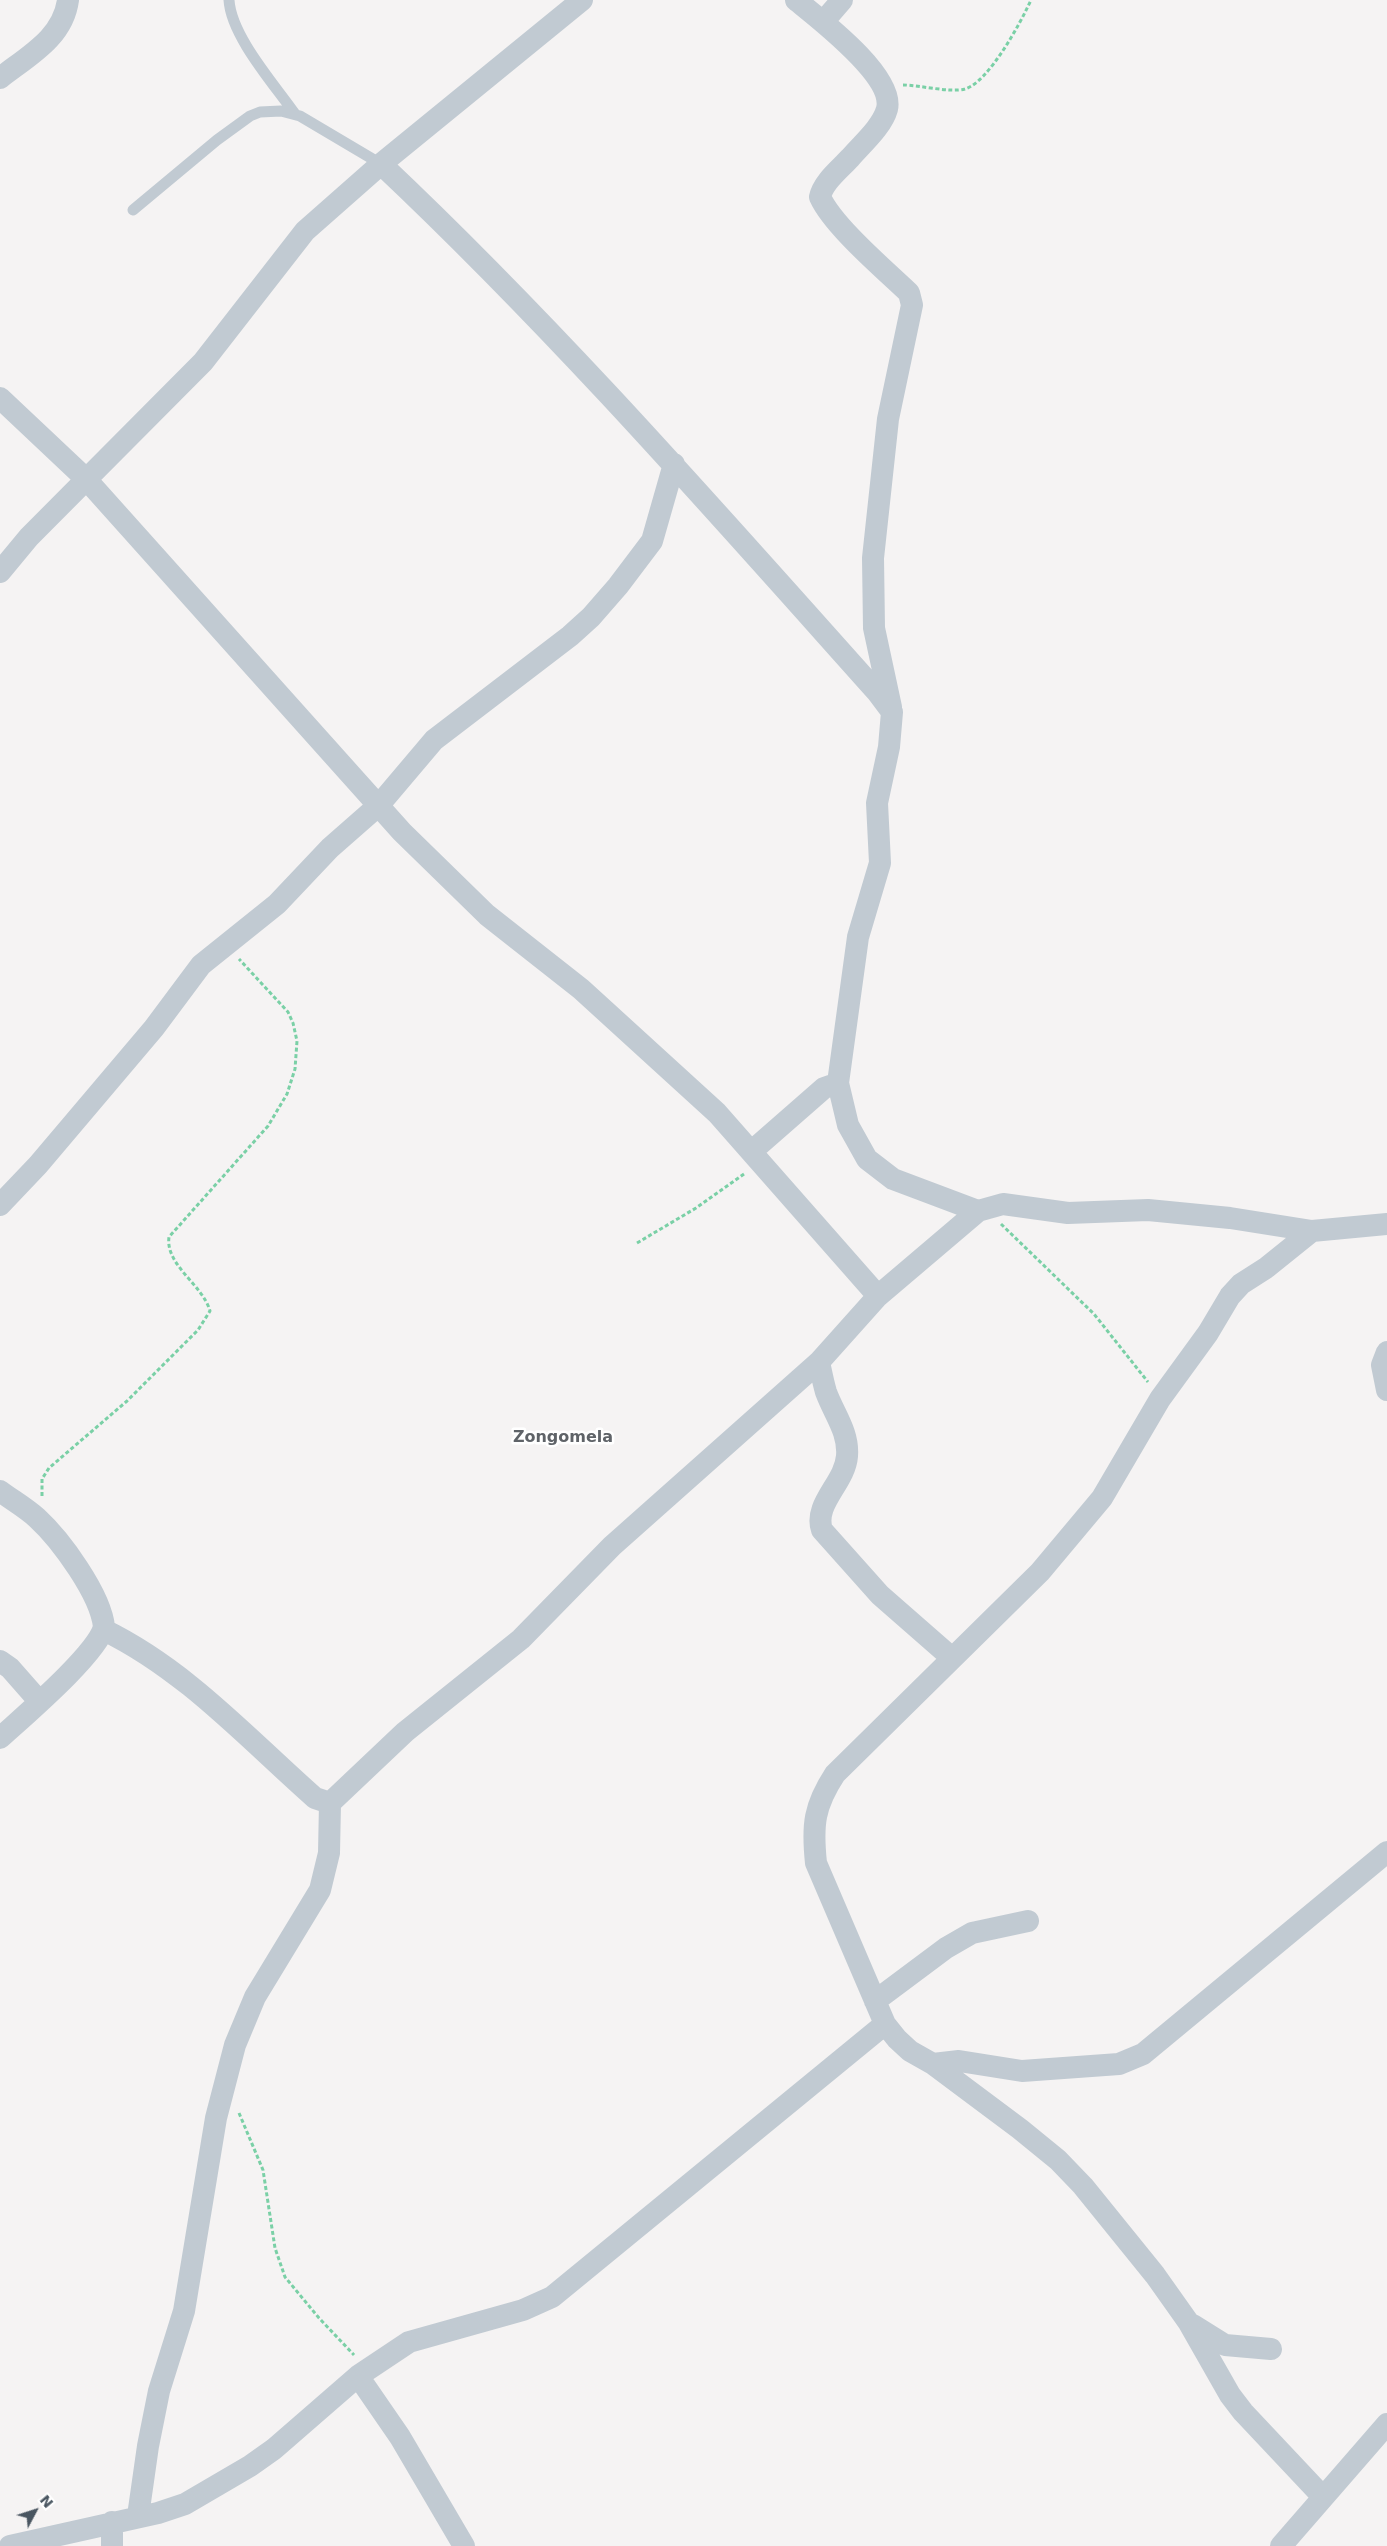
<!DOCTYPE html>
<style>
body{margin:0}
#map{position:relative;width:1387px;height:2546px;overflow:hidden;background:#f5f3f3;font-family:"DejaVu Sans",sans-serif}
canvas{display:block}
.north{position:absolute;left:10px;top:2486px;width:50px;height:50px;-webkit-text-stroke:4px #fff;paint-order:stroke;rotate:50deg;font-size:14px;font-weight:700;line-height:20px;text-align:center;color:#4a5661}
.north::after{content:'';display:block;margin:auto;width:18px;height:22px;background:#4a5661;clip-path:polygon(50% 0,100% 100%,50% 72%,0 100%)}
</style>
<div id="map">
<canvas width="1387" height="2546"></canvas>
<div class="north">N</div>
</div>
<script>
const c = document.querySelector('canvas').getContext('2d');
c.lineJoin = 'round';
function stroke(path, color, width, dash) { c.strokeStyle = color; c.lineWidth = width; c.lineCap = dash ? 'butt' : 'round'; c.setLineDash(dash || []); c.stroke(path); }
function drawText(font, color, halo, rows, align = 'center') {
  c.font = font + ' "DejaVu Sans",sans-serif'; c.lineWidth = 5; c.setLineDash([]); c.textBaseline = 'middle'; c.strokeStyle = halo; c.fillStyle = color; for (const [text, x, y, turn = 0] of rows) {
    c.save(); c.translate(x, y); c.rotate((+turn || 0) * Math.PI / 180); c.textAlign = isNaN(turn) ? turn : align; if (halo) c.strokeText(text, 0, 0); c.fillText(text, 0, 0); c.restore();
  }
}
const path = new Path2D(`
 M903,85C919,85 950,93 965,89C989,82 1021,22 1031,0
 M1001,1224L1094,1314L1148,1382
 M637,1243L696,1208L744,1174
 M42,1496V1479L49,1468L127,1401L198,1330L210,1311C203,1285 165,1265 169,1237L268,1126L287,1094L295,1069L297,1041L293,1023L288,1012L239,959
 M239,2113L263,2170L275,2248L285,2277L319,2318L354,2355`);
const service = new Path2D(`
 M229,0C231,36 274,84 295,114
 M133,210L217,140L250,116L260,112L281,111L300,116L381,164`);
const minor = new Path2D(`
 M796,0C819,19 895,76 887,109C882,127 862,144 850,158C840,169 823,182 820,197C833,226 885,270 909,293L912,305L888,419L873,558L874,628L891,707
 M823,22L842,0
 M0,78C28,56 63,38 68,0
 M381,164C557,330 716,512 877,692L892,712L889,747L877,803L880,863L858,937L838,1083L848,1125L867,1159L893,1179L978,1211
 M0,398L86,479L402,832L487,915L581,989L717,1113L878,1296
 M0,572L29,537L203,362L305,231L381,164L582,0
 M752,1151L824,1088L838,1083
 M0,1205L38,1165L154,1028L201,965L277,904L330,848L379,805L434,740L570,636L591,617L618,586L652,541L674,464
 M1312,1231L1266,1268L1241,1284L1230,1296L1208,1333L1160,1399L1102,1498L1040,1572L835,1774C814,1806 812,1825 816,1863L885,2024L897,2039L910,2051L933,2064L1020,2129L1058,2160L1083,2186L1155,2275L1189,2323L1230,2395L1243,2412L1323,2497
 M1387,1352L1382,1365L1387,1390
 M819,1362C821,1371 823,1382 826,1392C834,1414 849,1432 847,1456C845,1483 813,1504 822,1530L880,1595L952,1658
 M0,1491C12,1500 26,1508 37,1518C61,1540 101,1595 104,1627C97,1654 24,1716 0,1738
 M104,1630C186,1670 247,1738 315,1798L330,1803L405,1732L521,1639L612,1546L819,1362L878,1296L978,1211L1003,1204L1068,1213L1148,1210L1230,1218L1312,1231L1387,1224
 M0,1661L10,1668L39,1701
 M875,2001L946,1948L972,1933L1028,1921
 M933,2064L959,2061L1022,2071L1119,2064L1143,2054L1387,1852
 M1193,2325L1225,2345L1271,2349
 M358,2376L400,2437L464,2546
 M138,2516L148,2446L159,2391L184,2311L216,2118L235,2045L255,1997L320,1890L329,1853L330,1803
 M112,2522V2546
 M10,2546L158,2513L185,2504L250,2466L274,2449L358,2376L409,2342L523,2310L552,2297L885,2024
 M1281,2546L1387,2424`);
const quarterNames = [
 ["Zongomela",563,1438]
];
stroke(path, '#7ad0a6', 3, [4, 2.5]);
stroke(service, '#c1cad2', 11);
stroke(minor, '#c1cad2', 22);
drawText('bold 16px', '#5f6368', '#fff', quarterNames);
</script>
